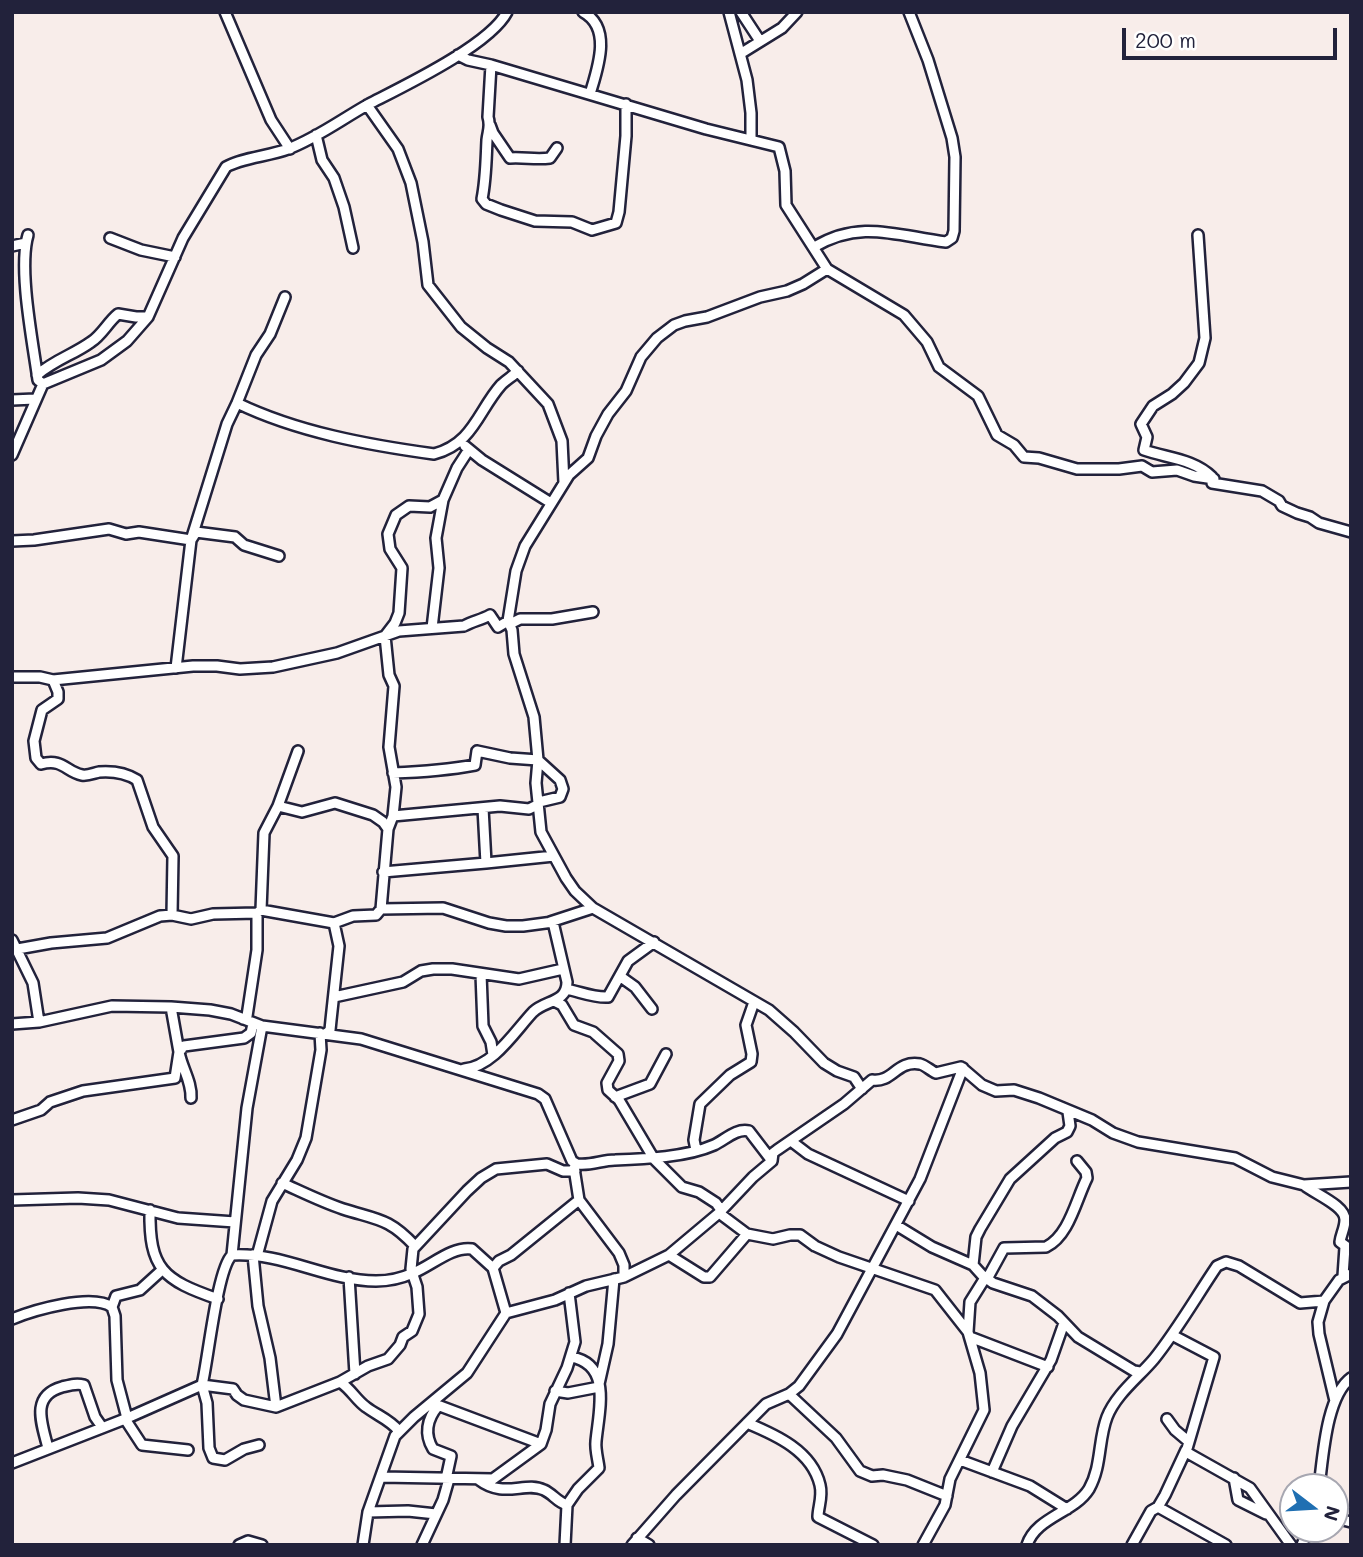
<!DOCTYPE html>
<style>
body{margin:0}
#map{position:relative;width:1363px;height:1557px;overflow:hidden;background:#f8edea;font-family:Mali,sans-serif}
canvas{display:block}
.frame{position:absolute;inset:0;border:14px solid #22223b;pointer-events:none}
.north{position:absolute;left:1279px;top:1473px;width:70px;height:70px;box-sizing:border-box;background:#fff;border:2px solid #a7a7b1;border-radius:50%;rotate:107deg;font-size:19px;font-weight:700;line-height:28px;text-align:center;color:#22223b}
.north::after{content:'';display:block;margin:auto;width:24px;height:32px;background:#1f6fb2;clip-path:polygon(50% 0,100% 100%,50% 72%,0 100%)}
.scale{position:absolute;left:1122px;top:28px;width:215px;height:32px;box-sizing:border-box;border:4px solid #22223b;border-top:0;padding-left:9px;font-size:21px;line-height:24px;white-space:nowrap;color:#22223b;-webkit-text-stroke:5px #fff;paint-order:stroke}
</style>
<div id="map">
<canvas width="1363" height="1557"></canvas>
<div class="frame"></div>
<div class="north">N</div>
<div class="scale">200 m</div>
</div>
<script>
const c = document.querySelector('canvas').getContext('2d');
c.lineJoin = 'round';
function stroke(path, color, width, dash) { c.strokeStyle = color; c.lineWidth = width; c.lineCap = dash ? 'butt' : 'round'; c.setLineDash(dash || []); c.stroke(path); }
const minor = new Path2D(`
 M225,12L271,120L290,149
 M583,12C613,28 597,70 590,94
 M729,12L747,80L751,113V140
 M741,12L760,41
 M740,54L782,28L797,12
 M458,55L468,60L491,65L706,129L779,147L785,171L786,205L827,269L904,315L927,342L939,367L978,396L997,435L1014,445L1024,457L1039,458L1077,469H1119L1142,466L1152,472L1177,470L1194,476L1214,479L1212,483L1262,491L1279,501L1282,506L1297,513L1310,517L1319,523L1351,532
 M491,65L488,117C491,126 488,131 487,140C486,160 486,179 482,199L486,204L501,210L535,221L572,222L592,230L616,223L619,212L626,136V104
 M367,105L398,149L411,183L423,242L428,285L461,327L487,348L509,362L548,404L562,441L564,483
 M490,125L493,133L510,158C524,157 536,160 550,158L557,148
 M316,135L322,160L334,178L344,207L353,248
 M28,235C18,269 33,343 38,380L43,384
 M1198,235L1205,338L1199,363L1184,383L1172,394L1153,406L1141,424L1147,437L1144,450C1167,458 1194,459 1212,477
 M110,238L141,250L175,257
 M12,246L26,243
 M814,247C861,219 897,236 946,242L952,238L954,231L955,157L952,138L928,60L909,12
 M37,375C56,359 73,355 91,342C102,335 108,322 118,314L136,317H148
 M12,400L35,399
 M237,403C297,432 368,445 434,454C473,444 478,411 501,385C506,380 513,376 518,371
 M465,446L482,460L551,503
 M12,455L43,384L101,360L127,341L148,317L183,238L226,167C240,158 270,156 288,149C317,138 342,119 369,104C404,86 490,45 507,12
 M12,541L34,540L109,529L126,534L139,532L191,540L196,532L235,537L244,545L279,556
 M508,621L512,630L514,654L534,717L538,760L536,783L541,832L566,878L575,891L593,908L769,1010L794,1032L824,1063L837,1071L854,1077L862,1089
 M510,624L520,619H552L593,612
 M432,628L439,568L436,538L443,500
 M176,668L191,540L227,424L237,403L256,355L270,334L285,297
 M12,677H40L53,680L193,666H217L240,669L273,667L337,653L399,631L464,626C473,621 481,620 490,615L498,627L508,621L516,571L525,546L569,475L588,458L596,436L608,414L626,391L641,357L657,338L674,325L685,321L707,317L760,297L787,291L803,284L827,269
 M53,680L58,692V699L42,710L34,741L36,758L41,764C63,758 66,772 82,775C88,776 94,773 99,772C112,771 126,773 137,780L153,827L173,856L172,915
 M393,773C421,772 448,770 475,765L477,751L510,758L538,760L560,780L563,789L560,797L539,802
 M278,806L302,812L335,803L373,815L383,822L388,829
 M393,816L500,806L529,809L539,804
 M486,863L554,856
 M383,872L486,863L483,808
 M381,909L388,829L393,816L396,787L389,747L394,686L389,675L385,636L395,623L399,613L402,568L390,549L388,534L396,515L409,506L430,507L443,500L457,468L468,451
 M261,910L264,833L278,806L298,751
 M550,922L593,908
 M12,940L33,983L39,1022
 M12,950L51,943L107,938L160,916L172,915L191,919L213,914L257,913L261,910L334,923L353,916L376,915L381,909L443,908L489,923L506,926H523L553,922L567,982C567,1003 545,1000 533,1012C515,1031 493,1067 464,1069
 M481,974L483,1026L491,1042L493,1055
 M621,977L635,987L652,1009
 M566,989C581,992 594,998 608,997L628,961L654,942
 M334,997L403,982L421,971L433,969H452L519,979L563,969
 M556,1002L562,1005L574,1025L593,1032L618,1054L619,1061L607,1083L608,1090L619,1100L654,1159L682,1187L699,1192L716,1203L721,1210
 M243,1019L247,1016L257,950V913
 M12,1024L39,1022L112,1006L171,1007L210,1010L231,1014L262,1026L361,1039L538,1094L545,1099L572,1161L577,1164L574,1168L579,1200L511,1255L499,1261L493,1268
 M326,1034L330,1030L331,1020L339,946L334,923
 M615,1097L650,1084L666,1054
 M191,1098C192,1082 182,1068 179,1052L184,1046L244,1038L251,1033L253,1024
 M12,1120L41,1110L50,1102L83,1091L175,1078L179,1052L171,1007
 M791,1141L808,1154L909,1201
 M696,1150L694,1140L700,1104L730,1075L751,1062L752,1054L746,1025L754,1002
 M577,1164C591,1166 602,1160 615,1160C645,1159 687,1157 714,1145C725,1140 736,1128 749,1131L772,1161
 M282,1183C302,1192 322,1202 343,1209C378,1220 389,1218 415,1246
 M1304,1185C1315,1194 1346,1206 1345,1220C1345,1228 1341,1234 1340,1242L1351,1250
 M12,1200L78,1198L109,1200L178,1218L235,1222
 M579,1200L619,1253L624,1265V1277
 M150,1210C149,1269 163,1280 218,1299
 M719,1213L747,1234L773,1239L790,1235H800L815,1246L839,1257L935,1290L968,1332L980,1373L984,1410L950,1479L945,1505L923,1545
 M896,1225L932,1247L973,1265L982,1275L993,1283L1032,1296L1058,1316L1078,1337L1134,1371L1140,1372
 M232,1255L247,1108L262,1026
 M253,1255L258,1306L270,1358L276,1407
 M669,1255L704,1277H710L747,1234
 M257,1256L272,1201L297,1160L306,1138L321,1050L320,1033
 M973,1265L976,1237L980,1229L1010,1179L1055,1138L1067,1132L1070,1126L1068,1112
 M1343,1276L1345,1247
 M349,1277L355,1374
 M987,1279L1004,1248L1046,1247C1069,1236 1076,1200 1087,1178L1086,1172L1077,1161
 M1324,1301L1318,1322L1319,1334L1335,1401
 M112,1307L116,1296L140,1290L162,1270
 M12,1319C34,1310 92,1293 112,1307L115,1316L117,1380L127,1418
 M968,1332L970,1302L985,1278
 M1172,1335L1214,1357L1186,1452L1250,1488L1291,1545
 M970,1337L1048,1367
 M340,1382C351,1389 356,1400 366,1407C378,1416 389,1419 399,1431
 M599,1384L608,1344L614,1279
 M555,1391L568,1393L599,1387
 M789,1394L836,1438L860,1471L872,1476L883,1475L907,1480L947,1496
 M432,1403L541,1444
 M438,1406C427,1419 424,1434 433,1449L451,1456L446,1479
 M125,1419L142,1445L188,1450
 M1167,1419L1175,1430L1188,1441
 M747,1423C776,1435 812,1451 820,1485C823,1497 818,1507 818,1517L873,1545
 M259,1445L244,1449L225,1460L213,1458L209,1448L207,1403L202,1385L233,1389L237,1395L244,1400L276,1407L340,1382L368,1366L388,1359L400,1345L403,1337L412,1331L419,1314L417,1287L411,1269L413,1249L467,1191L481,1178L496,1169L547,1164L563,1171H575
 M48,1448C42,1424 30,1396 62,1387C70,1385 76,1383 84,1385L95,1417L102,1427
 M960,1460L1030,1486L1067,1509
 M12,1463L125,1419L202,1385C208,1361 217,1269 232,1255C283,1252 327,1281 376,1281C387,1281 402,1278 413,1273C431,1266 452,1246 472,1249L493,1268L506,1313
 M992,1472L1012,1426L1051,1360L1064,1323
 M381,1477L493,1479L541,1444L546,1430L550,1404L567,1368L575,1342L569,1293
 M1234,1478L1238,1500L1266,1514
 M479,1480C504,1499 525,1481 544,1490C553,1494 557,1502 567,1505
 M1319,1487C1323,1458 1326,1396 1351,1378
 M1158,1507L1226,1545
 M368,1512L408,1511L436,1514
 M1335,1518L1351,1522
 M637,1538L649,1545
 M239,1545L248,1541L262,1545
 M363,1545L368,1512L395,1436L414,1417L467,1373L506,1313L555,1300L586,1286L624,1277L669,1255L719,1213L753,1177L772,1161L773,1153L777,1150L844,1104L872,1080C893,1083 896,1060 920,1064C925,1065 931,1071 936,1073L961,1067L982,1085L996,1091L1014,1090L1039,1098L1092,1120L1113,1133L1138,1142L1235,1158L1272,1177L1304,1185L1351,1182
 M422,1545L443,1500L449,1479
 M565,1545L567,1505L578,1489L599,1468C598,1459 595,1450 596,1441C599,1410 612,1364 571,1357
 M632,1545L676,1495L766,1404L789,1394L799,1386L837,1334L920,1179L963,1068
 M1027,1545C1036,1517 1074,1513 1089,1489C1102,1466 1098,1440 1107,1417C1116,1394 1139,1377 1154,1359C1178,1329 1196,1297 1217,1266L1226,1262L1239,1266L1300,1303L1324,1301L1339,1280L1351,1274
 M1132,1545L1151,1511L1158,1507L1165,1495L1186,1450
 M1302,1545L1308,1529`);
stroke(minor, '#22223b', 14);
stroke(minor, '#fff', 9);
</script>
